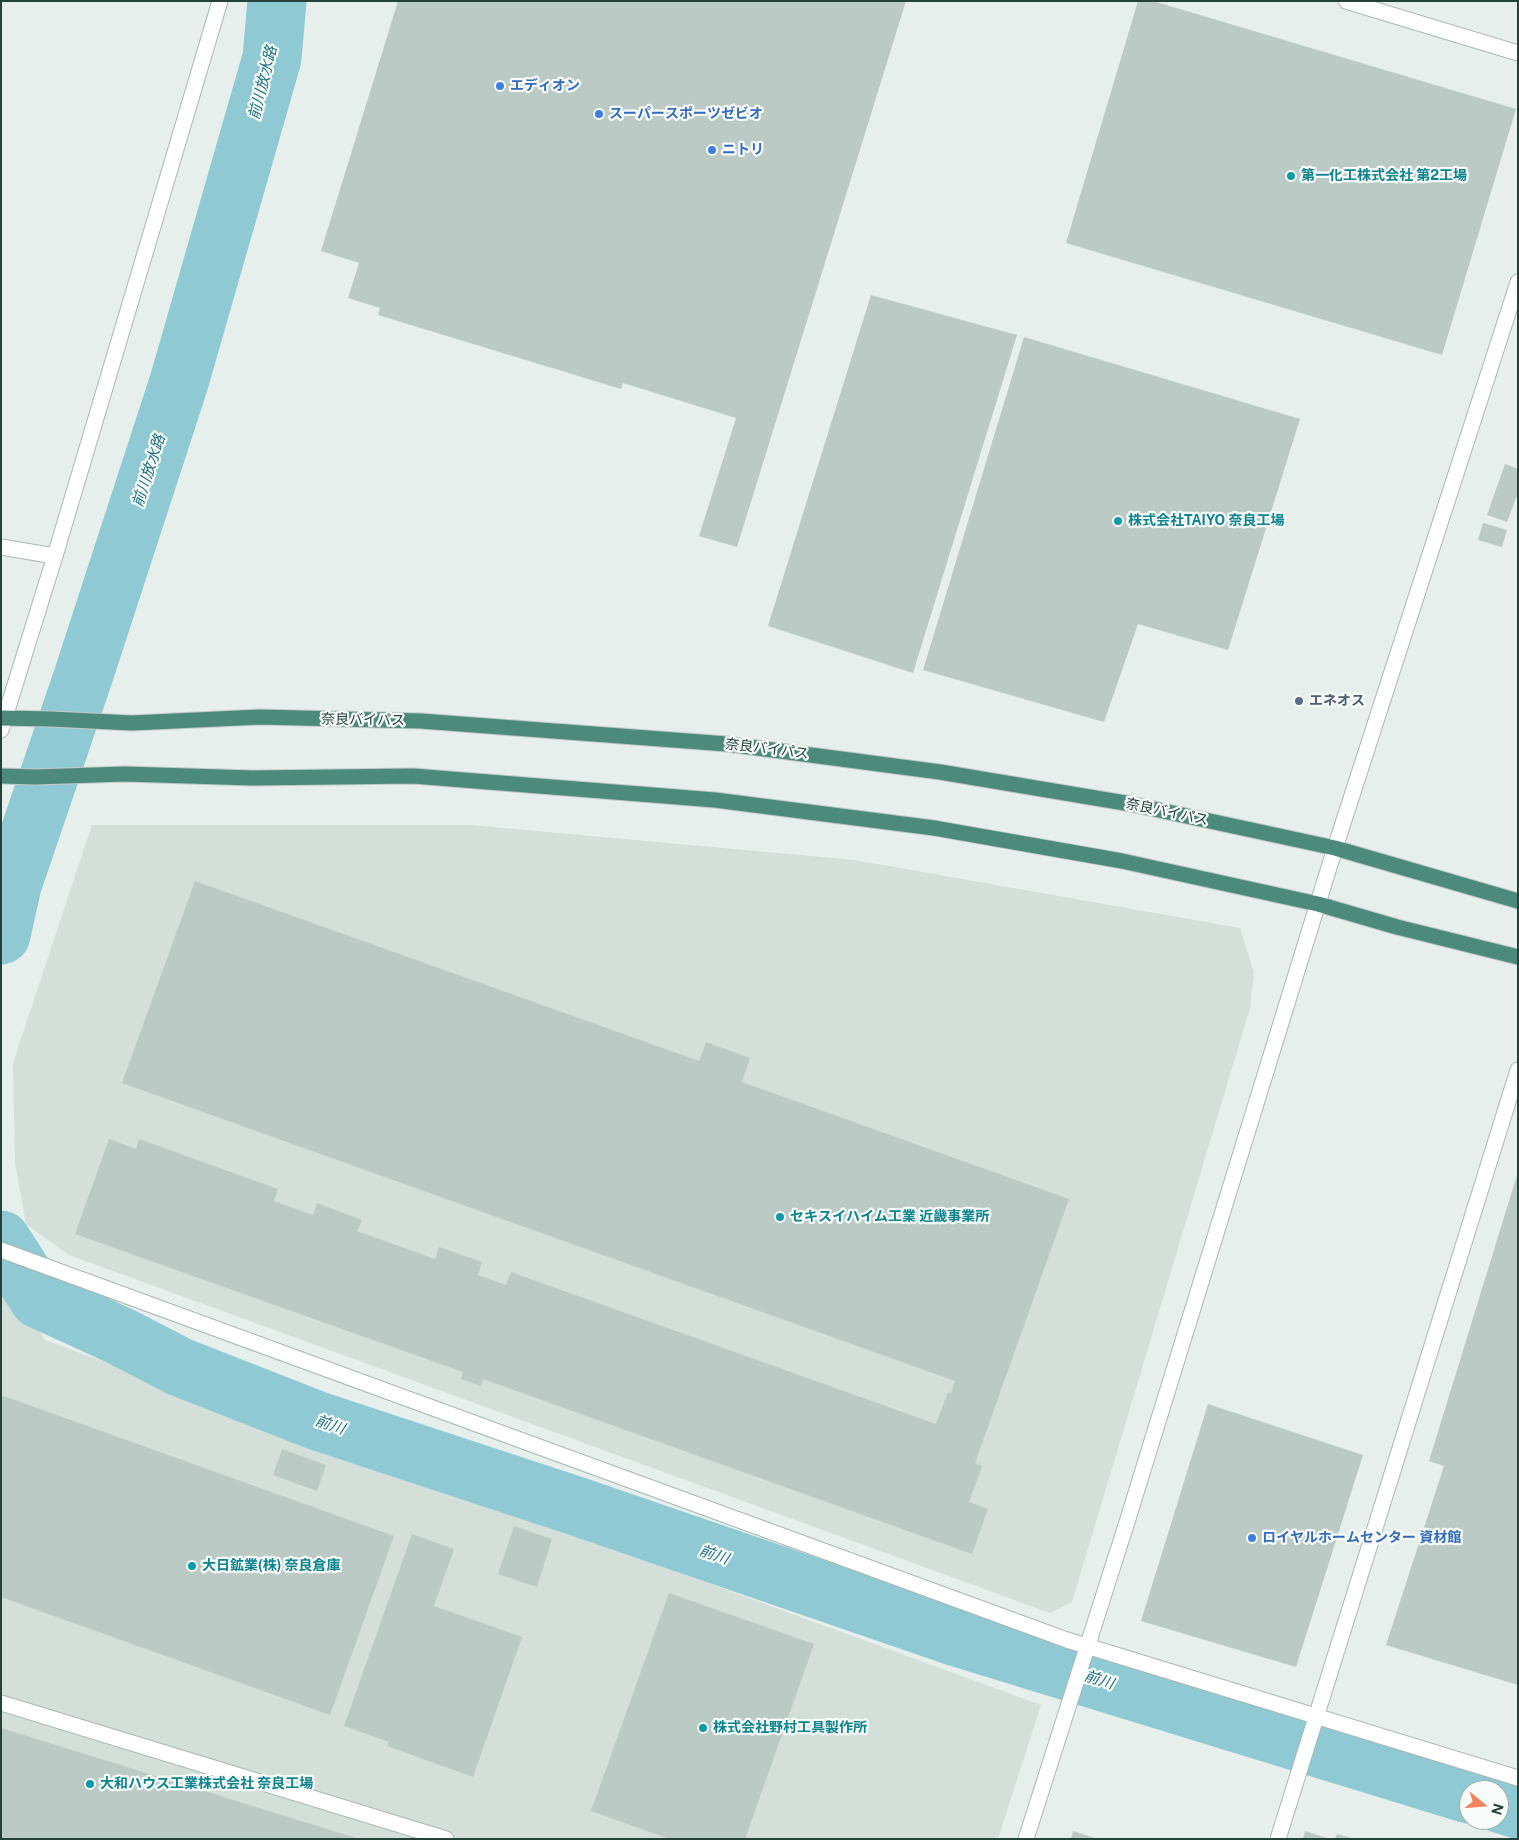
<!DOCTYPE html>
<meta charset="utf-8">
<style>
body{margin:0}
#map{position:relative;width:1519px;height:1840px;overflow:hidden;background:#e6efeb;font-family:"Public Sans",sans-serif}
canvas{display:block}
.frame{position:absolute;inset:0;border:2px solid #24423a;pointer-events:none}
.north{position:absolute;left:1459px;top:1780px;width:50px;height:50px;box-sizing:border-box;background:#f7fbf9;border:1px solid #a3b1ad;border-radius:50%;rotate:107deg;font-size:14px;font-weight:700;line-height:20px;text-align:center;color:#24423a}
.north::after{content:'';display:block;margin:auto;width:18px;height:22px;background:#f4845f;clip-path:polygon(50% 0,100% 100%,50% 72%,0 100%)}
</style>
<div id="map">
<canvas width="1519" height="1840"></canvas>
<div class="frame"></div>
<div class="north">N</div>
</div>
<script>
const c = document.querySelector('canvas').getContext('2d');
c.lineJoin = 'round';
function fillPath(path, color) { c.fillStyle = color; c.fill(path, 'evenodd'); }
function stroke(path, color, width, dash) { c.strokeStyle = color; c.lineWidth = width; c.lineCap = dash ? 'butt' : 'round'; c.setLineDash(dash || []); c.stroke(path); }
function drawText(font, color, halo, rows, align = 'center') {
  c.font = font + ' "Public Sans","Noto Sans JP",sans-serif'; c.lineWidth = 4.5; c.setLineDash([]); c.textBaseline = 'middle'; c.strokeStyle = halo; c.fillStyle = color; for (const [text, x, y, turn = 0] of rows) {
    c.save(); c.translate(x, y); c.rotate((+turn || 0) * Math.PI / 180); c.textAlign = isNaN(turn) ? turn : align; if (halo) c.strokeText(text, 0, 0); c.fillText(text, 0, 0); c.restore();
  }
}
const built = new Path2D(`
 M92,825H471L855,860L1240,928L1254,973L1250,1008L1072,1602L1050,1613L69,1255L26,1224L15,1163L13,1063Z
 M1,1274L45,1340L1041,1705L998,1839H1Z`);
const river = new Path2D(`
 M1,935L12,885L83,677L179,382L272,58L277,1
 M1,1240L39,1299L122,1337L180,1367L318,1421L579,1507L957,1637L1469,1794
 M1499,1803L1518,1809`);
const building = new Path2D(`
 M398,1H906L737,547L699,536L736,418L623,383L621,389L378,315L380,308L348,298L359,263L321,251Z
 M1138,1H1153L1516,109L1442,355L1066,243Z
 M871,295L1017,335L913,673L768,626Z
 M1024,337L1300,419L1228,650L1138,624L1104,722L923,670Z
 M1505,464L1518,469V493L1507,522L1487,515Z
 M1483,523L1507,530L1502,547L1478,540Z
 M195,881L699,1061L706,1042L750,1058L742,1082L1069,1199L975,1463L982,1466L969,1502L988,1509L972,1554L483,1379L481,1386L461,1379L463,1372L75,1234L109,1139L136,1149L139,1139L278,1189L274,1201L313,1215L317,1203L362,1220L357,1231L435,1259L439,1247L482,1262L478,1275L506,1285L511,1272L936,1424L948,1392L951,1393L955,1381L122,1083Z
 M1517,1175H1518V1685L1386,1645L1444,1466L1429,1461Z
 M1,1395L394,1536L330,1715L1,1597Z
 M1208,1404L1363,1455L1296,1667L1141,1621Z
 M282,1449L326,1465L317,1491L273,1475Z
 M514,1526L552,1539L537,1587L498,1574Z
 M412,1534L454,1549L434,1606L522,1637L473,1777L387,1746L389,1742L344,1726Z
 M669,1593L814,1644L745,1839H669L591,1811Z
 M1,1728L356,1838V1839H1Z
 M1073,1831L1095,1838V1839H1071Z
 M1305,1831L1327,1838V1839H1303Z
 M1337,1834L1352,1838V1839H1335Z`);
const service = new Path2D(`
 M1,547L55,556
 M1,1703L446,1839`);
const minor = new Path2D(`
 M1,1250L1067,1640L1518,1778
 M1278,1839L1518,1070`);
const tertiary = new Path2D(`
 M1346,1L1518,53
 M1,730L55,556L220,1
 M1026,1839L1127,1522L1335,848L1518,282`);
const trunk = new Path2D(`
 M1,718L51,719L132,723L260,717L421,721L727,744L940,772L1131,804L1335,848L1518,901
 M1,776L35,777L125,774L252,778L413,776L715,800L934,828L1122,861L1318,904L1397,927L1518,957`);
const markers = [
 [500,86,5,"#3f7fe0"],
 [599,114,5,"#3f7fe0"],
 [712,150,5,"#3f7fe0"],
 [1291,176,5,"#0f9aa8"],
 [1118,521,5,"#0f9aa8"],
 [1299,701,5,"#5c6f8a"],
 [780,1217,5,"#0f9aa8"],
 [1252,1538,5,"#3f7fe0"],
 [192,1566,5,"#0f9aa8"],
 [703,1728,5,"#0f9aa8"],
 [90,1784,5,"#0f9aa8"]
];
const shopNames = [
 ["エディオン",510,86],
 ["スーパースポーツゼビオ",609,114],
 ["ニトリ",722,150],
 ["ロイヤルホームセンター 資材館",1262,1538]
];
const cultureNames = [
 ["第一化工株式会社 第2工場",1301,176],
 ["株式会社TAIYO 奈良工場",1128,521],
 ["セキスイハイム工業 近畿事業所",790,1217],
 ["大日鉱業(株) 奈良倉庫",202,1566],
 ["株式会社野村工具製作所",713,1728],
 ["大和ハウス工業株式会社 奈良工場",100,1784]
];
const serviceNames = [
 ["エネオス",1309,701]
];
const streetNames = [
 ["奈良バイパス",363,720,1],
 ["奈良バイパス",767,749,7],
 ["奈良バイパス",1167,812,12]
];
const waterNames = [
 ["前川放水路",263,83,-76],
 ["前川放水路",149,471,-72],
 ["前川",330,1425,19],
 ["前川",714,1555,19],
 ["前川",1099,1680,17]
];
fillPath(built, '#d4dfda');
stroke(river, '#8ec9d4', 59);
fillPath(building, '#bbcac4');
stroke(service, '#a8b8b2', 17);
stroke(minor, '#a8b8b2', 17);
stroke(tertiary, '#a8b8b2', 17);
stroke(trunk, '#c2cac8', 17);
stroke(service, '#fff', 15);
stroke(minor, '#fff', 15);
stroke(tertiary, '#fff', 15);
stroke(trunk, '#4c8a7c', 15);
for (const [x, y, r, color] of markers) { const dot = new Path2D(); dot.arc(x, y, r, 0, 2 * Math.PI); c.fillStyle = color; c.fill(dot); stroke(dot, '#f7fbf9', 2); }
drawText('bold 14px', '#366cbe', '#f7fbf9', shopNames, 'left');
drawText('bold 14px', '#0d838f', '#f7fbf9', cultureNames, 'left');
drawText('bold 14px', '#4e5e75', '#f7fbf9', serviceNames, 'left');
drawText('14px', '#24423a', '#f7fbf9', streetNames);
drawText('italic 15px', '#1c6f80', '#f7fbf9', waterNames);
</script>
